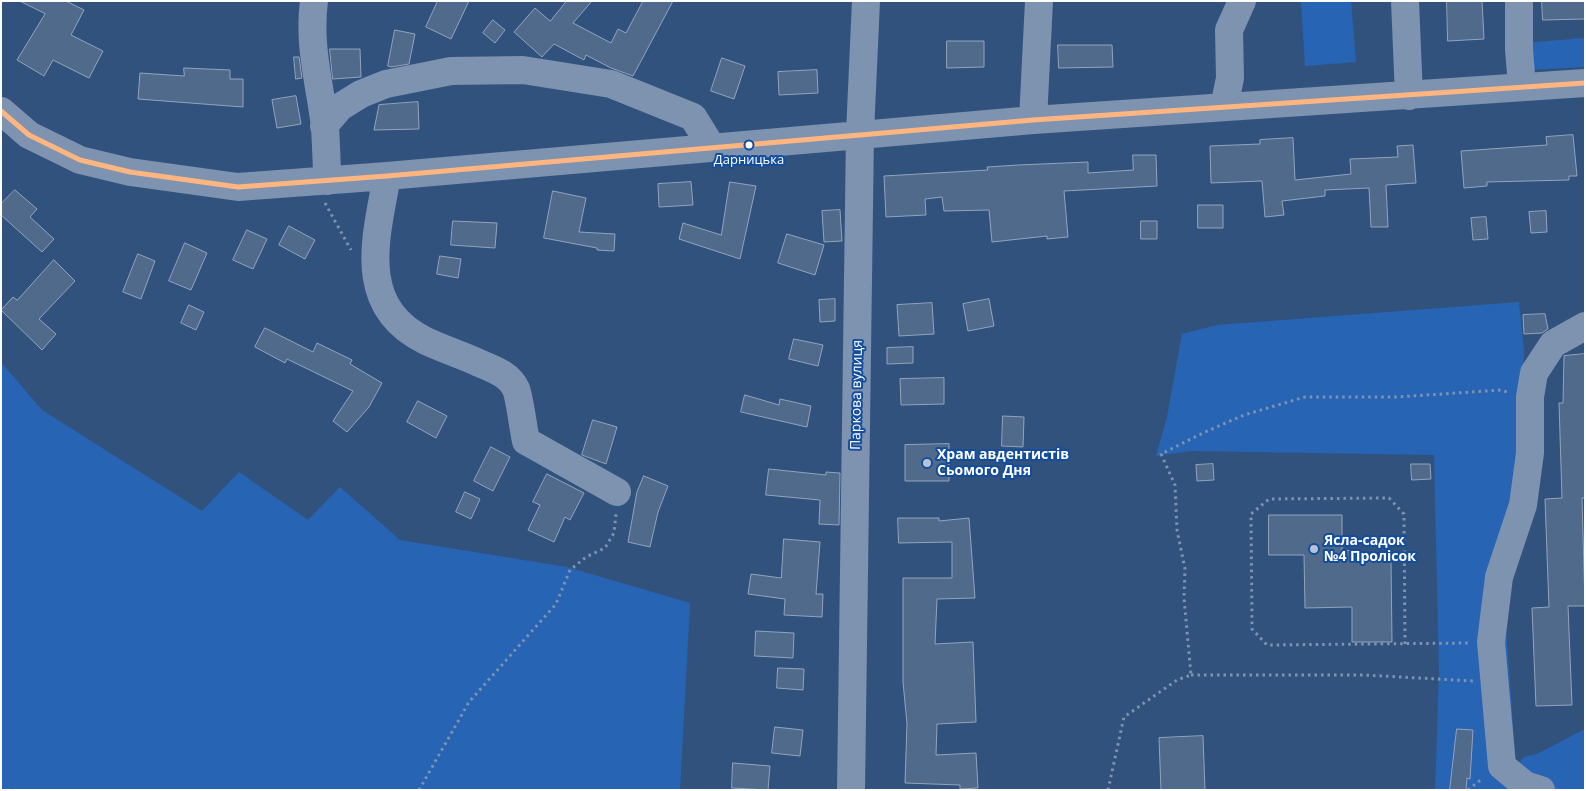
<!DOCTYPE html>
<meta charset="utf-8">
<style>
body{margin:0}
#map{position:relative;width:1586px;height:791px;overflow:hidden;background:#32527e;font-family:"Open Sans",sans-serif}
canvas{display:block}
.frame{position:absolute;inset:0;border:2px solid #fff;pointer-events:none}
</style>
<div id="map">
<canvas width="1586" height="791"></canvas>
<div class="frame"></div>
</div>
<script>
const c = document.querySelector('canvas').getContext('2d');
c.lineJoin = 'round';
function fillPath(path, color) { c.fillStyle = color; c.fill(path, 'evenodd'); }
function stroke(path, color, width, dash) { c.strokeStyle = color; c.lineWidth = width; c.lineCap = dash ? 'butt' : 'round'; c.setLineDash(dash || []); c.stroke(path); }
function drawText(font, color, halo, rows, align = 'center') {
  c.font = font + ' "Open Sans",sans-serif'; c.lineWidth = 4; c.setLineDash([]); c.textBaseline = 'middle'; c.strokeStyle = halo; c.fillStyle = color; for (const [text, x, y, turn = 0] of rows) {
    c.save(); c.translate(x, y); c.rotate((+turn || 0) * Math.PI / 180); c.textAlign = isNaN(turn) ? turn : align; if (halo) c.strokeText(text, 0, 0); c.fillText(text, 0, 0); c.restore();
  }
}
const green = new Path2D(`
 M1301,1H1351L1356,62L1305,66Z
 M1585,38V67L1526,70L1524,43Z
 M1519,302L1524,351L1522,443L1505,614L1516,766L1524,757L1537,754L1585,729V790H1435L1439,672L1434,455L1190,451L1156,456L1167,417L1182,334L1217,325Z
 M1,362L42,410L202,511L239,472L308,520L340,487L400,540L567,567L690,603L680,790H1Z`);
const building = new Path2D(`
 M20,1H66L84,10L71,35L103,51L89,78L53,60L44,76L17,60L45,14Z
 M438,1H469L451,39L426,27Z
 M567,1H592L573,23L611,43L618,29L626,33L643,1H673L633,76L611,68L586,55L584,60L554,44L542,57L514,32L535,8L550,21Z
 M1447,1H1482L1484,39L1448,41Z
 M1542,1H1585V19L1543,20Z
 M493,20L505,30L495,43L483,33Z
 M395,30L415,34L409,64L391,67L388,66Z
 M947,41H984V67L947,68Z
 M1058,45H1112L1113,67L1059,68Z
 M330,49H360L361,77L333,79Z
 M294,57H299L302,78L296,79Z
 M722,58L745,66L734,99L711,91Z
 M184,68L230,70V79H243V107L138,99L140,73L184,76Z
 M817,70L818,93L779,95L778,72Z
 M296,96L301,124L277,128L272,100Z
 M418,102L419,129L374,130L379,105Z
 M1573,135L1577,176H1569V180L1487,182V186L1464,188L1461,151L1547,145L1546,137Z
 M1293,138L1295,180L1351,174L1350,159L1398,157L1397,146L1413,145L1416,183L1386,185L1388,227H1371L1369,188L1325,190V196L1282,201L1284,215L1265,217L1262,181L1211,183L1210,146L1260,144V140Z
 M1133,155H1156L1157,186L1064,191L1068,237L1047,239V236L992,242L989,210L944,211L942,197L925,199L926,215L886,217L884,176L988,170L987,167L1018,165L1088,162V173L1133,170Z
 M691,182L693,205L659,207L658,184Z
 M730,182L756,186L740,259L679,239L683,223L721,235Z
 M15,190L37,209L30,217L54,239L42,252L1,215V204Z
 M553,191L586,198L579,232L615,234L614,251L597,250V248L544,238Z
 M1198,205H1223V228H1198Z
 M840,210L842,241L824,242L822,211Z
 M1546,211L1547,232L1531,233L1529,212Z
 M1486,217L1488,239L1473,240L1471,218Z
 M453,221L497,223L495,248L451,245Z
 M1141,221H1157V239H1141Z
 M289,226L315,240L305,259L279,245Z
 M247,230L267,239L253,269L233,260Z
 M787,234L824,245L815,275L778,263Z
 M185,243L207,253L191,290L169,281Z
 M138,254L155,261L141,299L123,292Z
 M440,256L461,259L458,278L437,274Z
 M54,260L75,281L39,319L56,334L42,350L1,310L13,297L17,300Z
 M835,299V321L820,322L819,300Z
 M989,299L994,326L968,331L963,304Z
 M932,303L934,334L899,336L897,305Z
 M189,305L204,312L196,330L181,323Z
 M1545,314L1548,329L1542,333L1524,334L1523,315Z
 M265,328L313,352L317,343L352,360L350,364L382,383L369,407L347,432L333,421L353,391L287,359L285,363L255,347Z
 M794,339L823,345L818,366L789,359Z
 M913,347V363L887,364V348Z
 M1585,354V498H1582L1585,606H1568L1572,705L1536,706L1532,608L1549,607L1545,499L1562,498L1559,403H1563L1564,356Z
 M944,378V404L901,405L900,379Z
 M745,395L779,405L780,399L811,406L807,427L741,412Z
 M418,401L447,416L436,438L407,422Z
 M1003,416L1024,417L1023,447L1002,446Z
 M593,420L617,427L606,464L582,455Z
 M949,444V481H905V445Z
 M491,447L510,457L493,491L474,481Z
 M1213,464L1214,480L1197,481L1196,465Z
 M1411,464H1430L1431,479L1412,480Z
 M769,469L826,475V472L840,473L839,525L819,524L820,500L766,495Z
 M547,474L584,493L570,520L565,517L554,542L528,530L540,505L533,502Z
 M644,476L668,486L658,512L650,547L628,542L637,492Z
 M465,492L480,499L471,519L456,512Z
 M1269,515H1342V550L1353,551V561H1391L1392,642H1352V607L1305,608L1304,555H1269Z
 M898,518H939V521L969,518L975,598L937,599L935,644L973,642L976,722L937,724L936,755L976,753L978,788L960,789V785L905,783L907,724L903,682V578H952V542L899,543Z
 M784,539L820,542L816,594H823L822,617L784,615L785,599L748,594L751,574L781,578Z
 M756,631L794,633L793,658L755,656Z
 M778,668L804,669L803,690L777,688Z
 M775,727L803,730L800,756L772,753Z
 M1457,729L1473,730L1470,779L1467,778L1466,790H1450Z
 M1203,736L1205,790H1161L1159,738Z
 M733,763L770,766L768,790L732,788Z`);
const path = new Path2D(`
 M325,203L351,250
 M1405,644L1404,514L1389,498L1269,499L1251,514L1252,629L1267,645L1468,643
 M1191,675H1364L1473,681
 M419,790L469,702L556,604L570,570L586,557L605,548L614,533L616,514
 M1108,790L1124,717L1177,680L1191,675L1184,598L1185,569L1177,530L1175,485L1161,454L1205,432L1244,415L1305,397H1397L1501,390L1507,392
 M1468,790L1483,778`);
const minor = new Path2D(`
 M314,1C308,46 320,84 325,127C326,145 327,163 327,181
 M1405,1L1409,96
 M1519,1V49L1522,87
 M1224,107L1230,78L1229,30L1242,1
 M1,111L29,135L80,160L130,172L238,187L387,176L1033,120L1585,83
 M1033,120L1039,1
 M324,126L340,107L361,94L386,84L451,71L523,70L611,84L693,117L711,146
 M387,176C376,238 355,306 426,341C443,349 462,355 479,363C493,369 509,374 516,389C520,399 523,428 526,441L617,492
 M851,790L860,133L866,1
 M1541,790L1525,785L1502,766L1491,642L1499,577L1523,505L1530,453V397L1534,373L1553,344L1585,326`);
const bus1 = new Path2D(`
 M1,111L29,135L80,160L130,172L238,187L387,176L1033,120L1585,83`);
const markers = [
 [749,145,4.5,"#fff"],
 [927,463,5,"#b7c2d2"],
 [1314,549,5,"#b7c2d2"]
];
const busNames = [
 ["Дарницька",749,160]
];
const streetNames = [
 ["Паркова вулиця",857,395,-89]
];
const poiNames = [
 ["Храм авдентистів",937,455],
 ["Сьомого Дня",937,471],
 ["Ясла-садок",1324,541],
 ["№4 Пролісок",1324,557]
];
fillPath(green, '#2864b4');
fillPath(building, '#506a8c');
stroke(building, '#92a4bc', 1);
stroke(path, '#7d93af', 3, [2.5, 4]);
stroke(minor, '#7d93af', 28);
stroke(bus1, '#ffb580', 5);
for (const [x, y, r, color] of markers) { const dot = new Path2D(); dot.arc(x, y, r, 0, 2 * Math.PI); c.fillStyle = color; c.fill(dot); stroke(dot, '#134d9e', 2); }
drawText('13px', '#fff', '#134d9e', busNames);
drawText('14px', '#fff', '#134d9e', streetNames);
drawText('bold 14px', '#fff', '#134d9e', poiNames, 'left');
</script>
